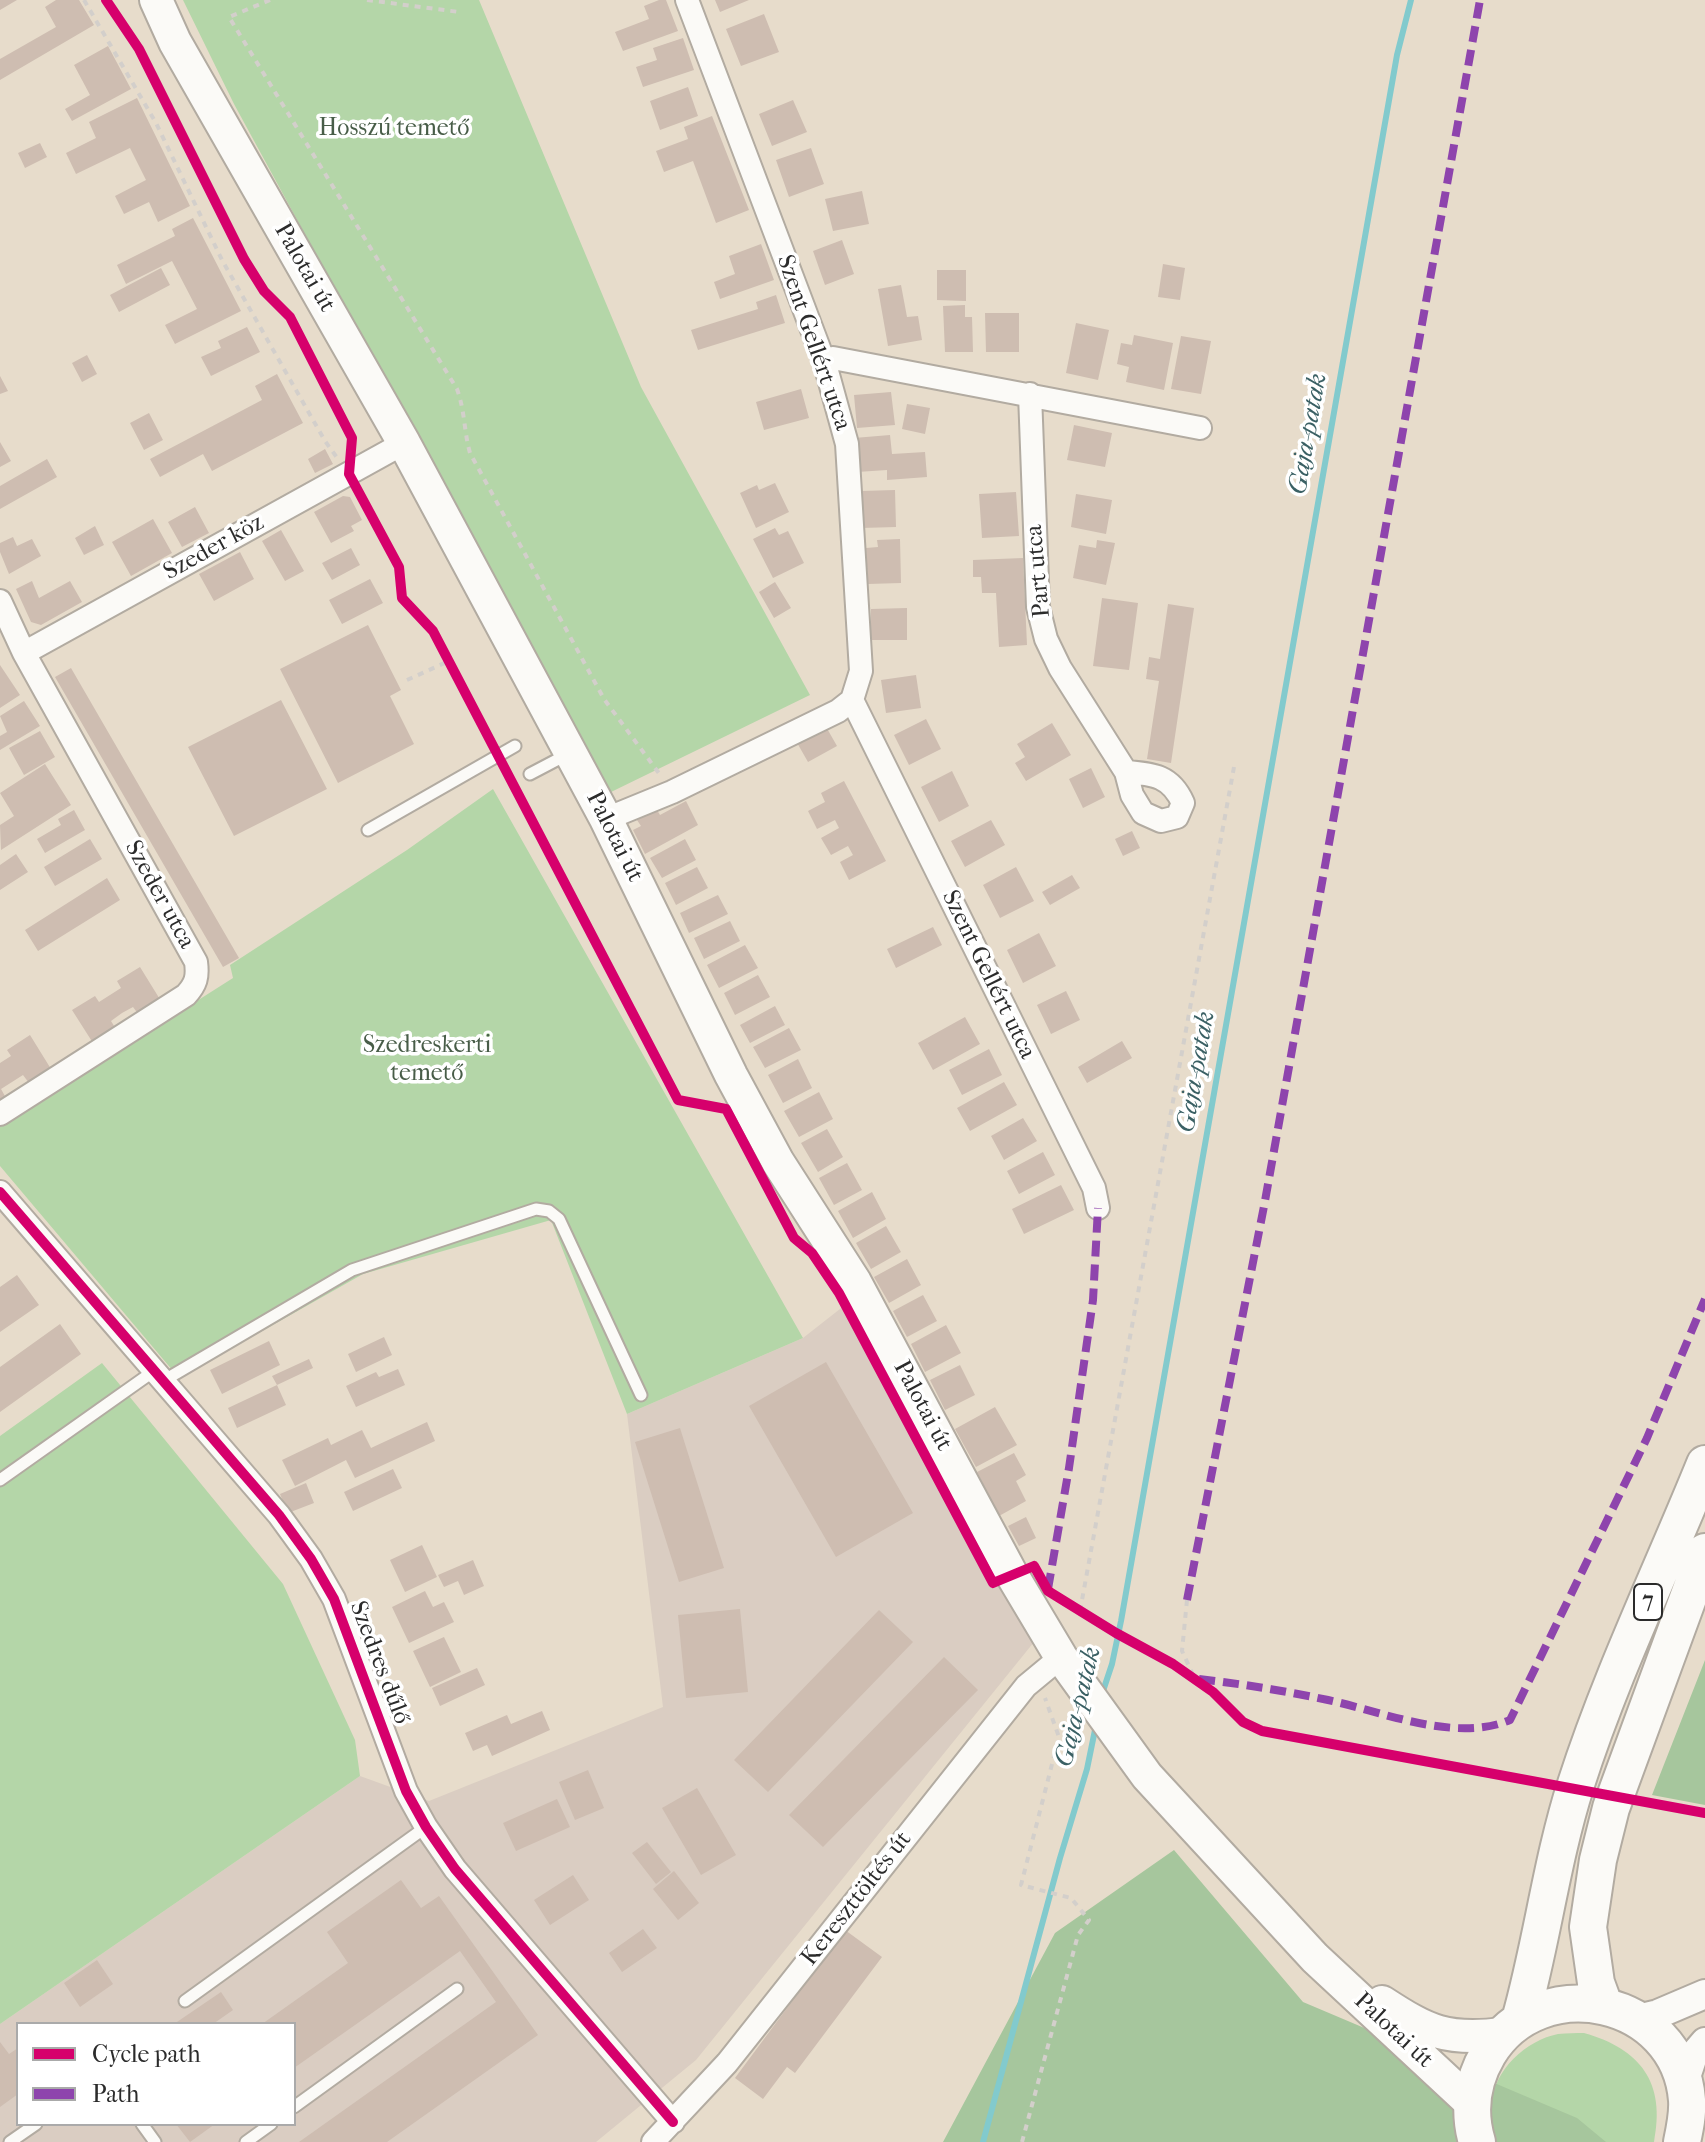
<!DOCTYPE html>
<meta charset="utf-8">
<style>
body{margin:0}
#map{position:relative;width:1705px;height:2142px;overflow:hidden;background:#e7dccb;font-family:"IM FELL French Canon",serif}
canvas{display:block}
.legend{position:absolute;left:16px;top:2022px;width:280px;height:104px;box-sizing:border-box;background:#fff;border:2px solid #aaa;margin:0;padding:10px 14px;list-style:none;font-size:24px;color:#2b2b2b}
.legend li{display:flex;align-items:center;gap:16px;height:40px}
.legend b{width:40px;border:2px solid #aaa}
</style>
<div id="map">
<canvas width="1705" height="2142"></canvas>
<ul class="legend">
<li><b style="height:10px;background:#d6006c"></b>Cycle path</li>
<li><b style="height:10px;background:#8e44ad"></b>Path</li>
</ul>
</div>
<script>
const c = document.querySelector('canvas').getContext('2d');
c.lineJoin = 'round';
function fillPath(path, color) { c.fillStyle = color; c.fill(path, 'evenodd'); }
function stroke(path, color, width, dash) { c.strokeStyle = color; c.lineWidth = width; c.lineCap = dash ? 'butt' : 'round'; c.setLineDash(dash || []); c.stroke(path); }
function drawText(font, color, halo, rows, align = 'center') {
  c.font = font + ' "IM FELL French Canon",serif'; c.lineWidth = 7; c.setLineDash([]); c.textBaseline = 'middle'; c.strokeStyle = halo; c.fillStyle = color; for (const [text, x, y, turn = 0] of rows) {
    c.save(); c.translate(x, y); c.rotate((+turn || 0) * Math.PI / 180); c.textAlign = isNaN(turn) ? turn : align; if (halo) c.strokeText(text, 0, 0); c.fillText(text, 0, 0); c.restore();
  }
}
const industrial = new Path2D(`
 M868,1287L1034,1642L696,2060L596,2142H0V2024L360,1776L429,1801L663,1707L627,1414L803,1338ZM18,2024H294V2124H18Z`);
const green = new Path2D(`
 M183,0H479L641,387L810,695L609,793L234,104Z
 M493,789L803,1338L627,1414L551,1220L363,1274L179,1378L0,1166V1126L233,978L230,965L407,850Z
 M102,1363L283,1584L355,1740L360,1776L0,2024V1436Z
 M1584,2033C1641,2049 1666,2083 1654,2142H1495C1494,2129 1491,2116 1492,2104C1493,2070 1527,2040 1558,2034C1567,2033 1576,2033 1584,2033Z`);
const forest = new Path2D(`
 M1705,1660V1805L1652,1795Z
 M1174,1850L1303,2002L1577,2118L1606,2142H943L1055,1933Z`);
const stream = new Path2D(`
 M1102,1694L1112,1664L1121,1621L1397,55L1411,0
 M983,2142L1060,1858L1087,1769L1096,1725`);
const building = new Path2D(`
 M0,0H17L0,10Z
 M56,0H79L94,25L0,80V59L56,27L45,7Z
 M659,0H666L678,31L623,51L615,32L649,19L644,6Z
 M715,0H749L720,12Z
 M764,14L779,52L741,66L726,29Z
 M683,38L694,70L643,87L636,67L657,60L653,48Z
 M108,46L131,89L72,121L65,109L90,95L74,65Z
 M688,87L698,116L660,130L650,101Z
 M137,98L190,206L158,222L149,202L124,214L115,196L146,180L130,148L76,174L66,153L96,138L89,122Z
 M793,100L807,132L772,146L759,114Z
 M712,116L749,210L716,223L693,161L664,172L656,151L688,139L684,127Z
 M40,143L47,157L25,168L18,153Z
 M811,148L824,184L789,197L776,160Z
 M862,191L869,224L833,231L825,199Z
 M193,218L241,311L175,344L165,325L197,309L172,261L126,284L117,265L175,236L172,229Z
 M842,240L854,274L825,285L813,251Z
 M761,244L774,280L720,299L714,282L735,274L729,256Z
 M1163,264L1185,268L1180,300L1158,297Z
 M161,268L170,285L119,312L110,295Z
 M937,270H966V301L937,300Z
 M901,285L907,317L918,316L922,340L888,346L878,289Z
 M776,295L785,323L698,350L691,330L758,309L756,302Z
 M965,305V317H972L973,352H945L943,306Z
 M985,313H1019V352H986Z
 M1076,323L1109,330L1098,380L1066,373Z
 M247,327L260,352L211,376L201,357L221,348L218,341Z
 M1134,335L1173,343L1164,390L1126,382L1129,367L1117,364L1121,343L1132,345Z
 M1181,336L1211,341L1201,394L1171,389Z
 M87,355L97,374L82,382L72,363Z
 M277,374L303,423L212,471L203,454L160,477L150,459L262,400L255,386Z
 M0,376L8,391L0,394Z
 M801,389L809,418L764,430L756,402Z
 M891,392L895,425L857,428L854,395Z
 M907,404L930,408L925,434L902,429Z
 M149,413L163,440L144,450L130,423Z
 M1074,425L1112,433L1105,467L1067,460Z
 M890,435L892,454L925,452L927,477L887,480V470L857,472L854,438Z
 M0,442L11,461L0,467Z
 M325,449L333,464L315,473L308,459Z
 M47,459L57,477L0,509V486Z
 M775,483L789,512L756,528L740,493L757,485L759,490Z
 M895,490L896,527L861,528V491Z
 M1016,492L1019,536L982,538L979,494Z
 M1076,494L1112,500L1106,534L1071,527Z
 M343,496L350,497L362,520L351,526L354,531L331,543L314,512Z
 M195,507L209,533L182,547L168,522Z
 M153,519L172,553L131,576L112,542Z
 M95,526L104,545L84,555L75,538Z
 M775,528L779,535L788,531L804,563L773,578L753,539Z
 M281,530L304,571L285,581L262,541Z
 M13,537L17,546L32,539L41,556L9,574L0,552V543Z
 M900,539L901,583L868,584L866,548L878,547L877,540Z
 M1097,540L1115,543L1106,585L1073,578L1079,545L1096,548Z
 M351,548L360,565L332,580L322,563Z
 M240,552L254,579L214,601L199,574Z
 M1023,558L1027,645L999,647L996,593H982L981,577H973V560Z
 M370,579L383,603L342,624L329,600Z
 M32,581L39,598L70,581L82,602L41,625L31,622L16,589Z
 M775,582L791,608L774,618L759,592Z
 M1102,598L1138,603L1129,670L1093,666Z
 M1168,604L1194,608L1171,763L1147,759L1159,681L1146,679L1149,657L1160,659Z
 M907,608V640H871V609Z
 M368,625L401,690L390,696L414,744L338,783L280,669Z
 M0,665L20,695L0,708Z
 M71,668L239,958L223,967L55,677Z
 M916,675L921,708L886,713L881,680Z
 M281,700L327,789L234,836L188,747Z
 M24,701L40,726L0,750V736L7,732L0,716Z
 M926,719L941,749L909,765L894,735Z
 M1052,723L1071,755L1026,781L1015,763L1025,757L1017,744Z
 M825,725L837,746L808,762L796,741Z
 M40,731L55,757L24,775L9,748Z
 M45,764L71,805L1,850L0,825L14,816L0,793Z
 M1091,768L1105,797L1083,808L1069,779Z
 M952,771L969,806L939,822L921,787Z
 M844,781L886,861L849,880L840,862L853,855L848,846L831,855L821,838L839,828L835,820L817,829L808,811L825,802L821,793Z
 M686,801L698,825L645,854L633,830L641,826L637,820L657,810L660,815Z
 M74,810L85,830L45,853L37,839L61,825L58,819Z
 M991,820L1005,845L965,867L951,841Z
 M1132,831L1140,848L1123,856L1115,839Z
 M90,839L102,859L55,886L44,867Z
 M685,839L696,860L662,878L650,858Z
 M16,854L28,872L0,890V865Z
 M697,867L708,888L676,905L665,883Z
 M1016,867L1034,901L1000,918L983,885Z
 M1072,875L1080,888L1050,905L1042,892Z
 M107,878L120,900L38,951L25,930Z
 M718,895L728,914L689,933L680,913Z
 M730,921L740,941L704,959L694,938Z
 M933,927L942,945L896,968L887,949Z
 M1039,933L1056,966L1023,983L1007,950Z
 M745,945L758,968L719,988L707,965Z
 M140,967L161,1001L139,1015L133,1007L122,1013L111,1021L116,1029L93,1043L72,1010L95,996L99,1002L121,988L117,981Z
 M758,975L770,997L735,1015L724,993Z
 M1066,991L1080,1020L1051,1034L1037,1005Z
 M775,1006L785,1025L750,1043L740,1025Z
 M965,1017L980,1044L933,1070L918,1043Z
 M789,1028L801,1050L765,1068L753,1047Z
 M30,1035L51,1069L29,1083L23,1075L1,1089L6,1098L0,1101V1063L11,1056L7,1050Z
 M1122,1041L1132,1058L1087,1083L1078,1067Z
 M989,1049L1002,1075L962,1095L949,1070Z
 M798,1059L812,1088L783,1103L768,1075Z
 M1004,1082L1017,1105L970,1131L957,1108Z
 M819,1092L833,1119L799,1137L784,1111Z
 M1023,1118L1037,1141L1004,1160L991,1136Z
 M827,1129L843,1157L818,1172L801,1143Z
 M1043,1152L1055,1175L1019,1194L1007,1171Z
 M847,1163L862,1190L834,1205L819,1178Z
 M1061,1185L1074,1210L1024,1234L1012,1209Z
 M872,1192L886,1219L853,1238L838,1211Z
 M886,1226L901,1252L871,1269L856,1243Z
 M907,1259L921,1285L889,1303L874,1277Z
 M17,1275L39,1305L0,1332V1287Z
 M923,1295L937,1321L907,1337L893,1311Z
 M60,1324L81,1354L0,1412V1367Z
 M946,1325L961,1353L925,1372L911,1344Z
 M384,1337L392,1355L356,1372L348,1354Z
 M269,1341L280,1365L222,1394L210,1370Z
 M309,1359L313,1368L277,1385L272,1376Z
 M826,1362L913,1513L836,1557L749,1406Z
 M960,1365L975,1395L945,1410L930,1380Z
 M398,1369L405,1385L356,1407L346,1386L376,1372L379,1377Z
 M277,1385L286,1405L237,1428L228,1408Z
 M995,1407L1017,1445L976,1467L955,1429Z
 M427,1422L435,1441L355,1478L346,1460L295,1486L282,1460L328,1438L331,1445L362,1430L371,1448Z
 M680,1428L724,1568L679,1582L635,1442Z
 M1014,1453L1026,1475L1016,1481L1026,1501L999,1516L977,1472Z
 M393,1469L402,1488L353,1511L344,1492Z
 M306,1483L314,1503L288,1513L280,1494Z
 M1026,1517L1036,1538L1019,1546L1008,1526Z
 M422,1545L437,1577L405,1592L390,1560Z
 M473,1560L484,1586L464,1595L458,1581L444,1587L438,1575Z
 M425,1591L433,1607L444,1602L454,1622L409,1643L392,1607Z
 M740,1609L748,1692L686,1698L678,1615Z
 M879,1610L913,1642L768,1792L734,1760Z
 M444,1637L461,1672L430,1687L413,1651Z
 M944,1657L978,1690L823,1847L789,1815Z
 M477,1668L485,1685L440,1706L432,1688Z
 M542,1711L550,1730L492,1756L487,1745L473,1751L465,1733L507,1715L511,1724Z
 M588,1770L604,1808L575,1820L559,1782Z
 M697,1788L736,1855L701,1875L662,1808Z
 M557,1799L570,1827L516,1851L503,1823Z
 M647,1842L671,1872L656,1884L632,1853Z
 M674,1871L699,1903L678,1920L653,1889Z
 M573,1875L589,1900L550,1925L534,1900Z
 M401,1880L421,1908L439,1896L538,2035L387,2142H299L496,2002L460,1951L294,2068V2024H262L348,1963L327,1932Z
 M643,1929L657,1948L622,1972L609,1953Z
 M845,1930L882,1957L795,2073L787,2067L763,2099L735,2078Z
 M97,1960L113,1984L80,2007L64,1983Z
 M221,1992L233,2010L213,2024H174Z
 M0,2042L9,2054L18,2048V2094L0,2107Z
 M176,2124H215L190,2142Z`);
const path = new Path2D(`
 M84,0L156,123L222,260L325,441L338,459
 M270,0L229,17L457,389C465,411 464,432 470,453L604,699L661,776
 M367,0L459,12
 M407,680L449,661
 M1187,1600L1182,1651L1195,1679
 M1080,1611L1234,767
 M1022,2142L1078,1935L1089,1920L1071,1898L1021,1885L1059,1737L1045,1698`);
const service = new Path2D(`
 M530,774L570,753
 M368,830L515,746
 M163,1381L352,1270L536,1209L549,1211L559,1219L641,1395
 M0,1480L154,1371
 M185,2001L426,1827
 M294,2107L457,1989
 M142,2124L155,2142
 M10,2142L36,2124
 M246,2142L271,2124`);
const minor = new Path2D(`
 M825,364L833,358L1200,428
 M1030,394L1038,607L1046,639L1060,668L1126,772L1132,795L1143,813L1161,821L1177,817L1183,803C1171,776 1154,774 1126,772
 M0,601L24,653L196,962C198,977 196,984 186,995L0,1114
 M24,653L404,443
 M852,700L1094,1188L1098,1208
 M606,819L672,792L838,711L852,700L861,671L847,444L825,364L687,0
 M0,1192L279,1515L311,1559L334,1599L406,1791L426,1827L455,1869L673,2122
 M653,2142L727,2063L1026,1686L1061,1657`);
const tertiary = new Path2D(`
 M1637,2019L1658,2014L1705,1994
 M1684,2083L1693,2056L1705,2042`);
const secondary = new Path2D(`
 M156,0L175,42L404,443L606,819L731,1075L778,1162L855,1282L1012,1575L1061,1657L1147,1776L1315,1958L1472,2104
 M1382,2002C1428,2032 1447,2041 1503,2034`);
const primary = new Path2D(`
 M1604,2005L1596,1983L1588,1927L1598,1860L1611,1808L1705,1552
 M1520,2020C1542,1943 1551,1862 1576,1784C1611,1675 1662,1570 1705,1464
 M1477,2142C1468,2112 1472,2081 1488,2054C1540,1968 1679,1998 1687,2100C1688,2114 1685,2128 1682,2142`);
const quiet = new Path2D(`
 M1048,1589L1069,1468L1093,1300L1098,1208
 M1187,1600L1265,1201L1480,0
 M1199,1679C1243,1684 1285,1691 1328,1700C1383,1712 1456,1743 1510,1720L1647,1438L1705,1299`);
const cycleway = new Path2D(`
 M106,0L139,49L244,259L264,291L290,317L352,438L349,474L399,567L402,598L433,631L678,1100L726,1109L794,1238L812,1253L839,1293L993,1583L1034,1566L1048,1591L1116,1633L1173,1664L1213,1692L1243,1722L1262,1731L1705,1813
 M0,1192L279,1515L311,1559L334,1599L406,1791L426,1827L455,1869L673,2122`);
const shields = [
 [1648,1602,28]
];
const shieldNames = [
 ["7",1648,1602]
];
const parkNames = [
 ["Hosszú temető",394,129],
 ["Szedreskerti",427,1046],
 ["temető",427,1074]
];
const streetNames = [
 ["Palotai út",304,268,60],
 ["Szent Gellért utca",813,343,71],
 ["Szeder köz",214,548,-29],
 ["Part utca",1039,571,-95],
 ["Palotai út",614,837,63],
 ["Szeder utca",159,895,61],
 ["Szent Gellért utca",988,975,64],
 ["Palotai út",922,1406,62],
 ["Szedres dűlő",379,1663,69],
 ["Kereszttöltés út",857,1899,-52],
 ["Palotai út",1393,2031,43]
];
const waterNames = [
 ["Gaja-patak",1309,434,-80],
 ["Gaja-patak",1197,1072,-80],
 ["Gaja-patak",1079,1707,-76]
];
fillPath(industrial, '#dacdc2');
fillPath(green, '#b4d6a8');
fillPath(forest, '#a6c69d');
stroke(stream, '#82cacd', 6);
fillPath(building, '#cebdb1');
stroke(service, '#b2aba1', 15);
stroke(minor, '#b2aba1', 26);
stroke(tertiary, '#b2aba1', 32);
stroke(secondary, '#b2aba1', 36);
stroke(primary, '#b2aba1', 40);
stroke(path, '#d3cfcb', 4, [6, 6]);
stroke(service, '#fbfaf7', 11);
stroke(minor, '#fbfaf7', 22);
stroke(tertiary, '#fbfaf7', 28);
stroke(secondary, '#fbfaf7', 32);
stroke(primary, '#fbfaf7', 36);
stroke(quiet, '#8e44ad', 8, [16, 8]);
stroke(cycleway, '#d6006c', 10);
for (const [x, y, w] of shields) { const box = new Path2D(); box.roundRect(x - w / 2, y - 18, w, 36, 6); c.fillStyle = '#fff'; c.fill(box); stroke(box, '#2b2b2b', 2); }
drawText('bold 22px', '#2b2b2b', null, shieldNames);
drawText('24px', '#485d48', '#fff', parkNames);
drawText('24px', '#2b2b2b', '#fff', streetNames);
drawText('italic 26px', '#3a6064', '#fff', waterNames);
</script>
